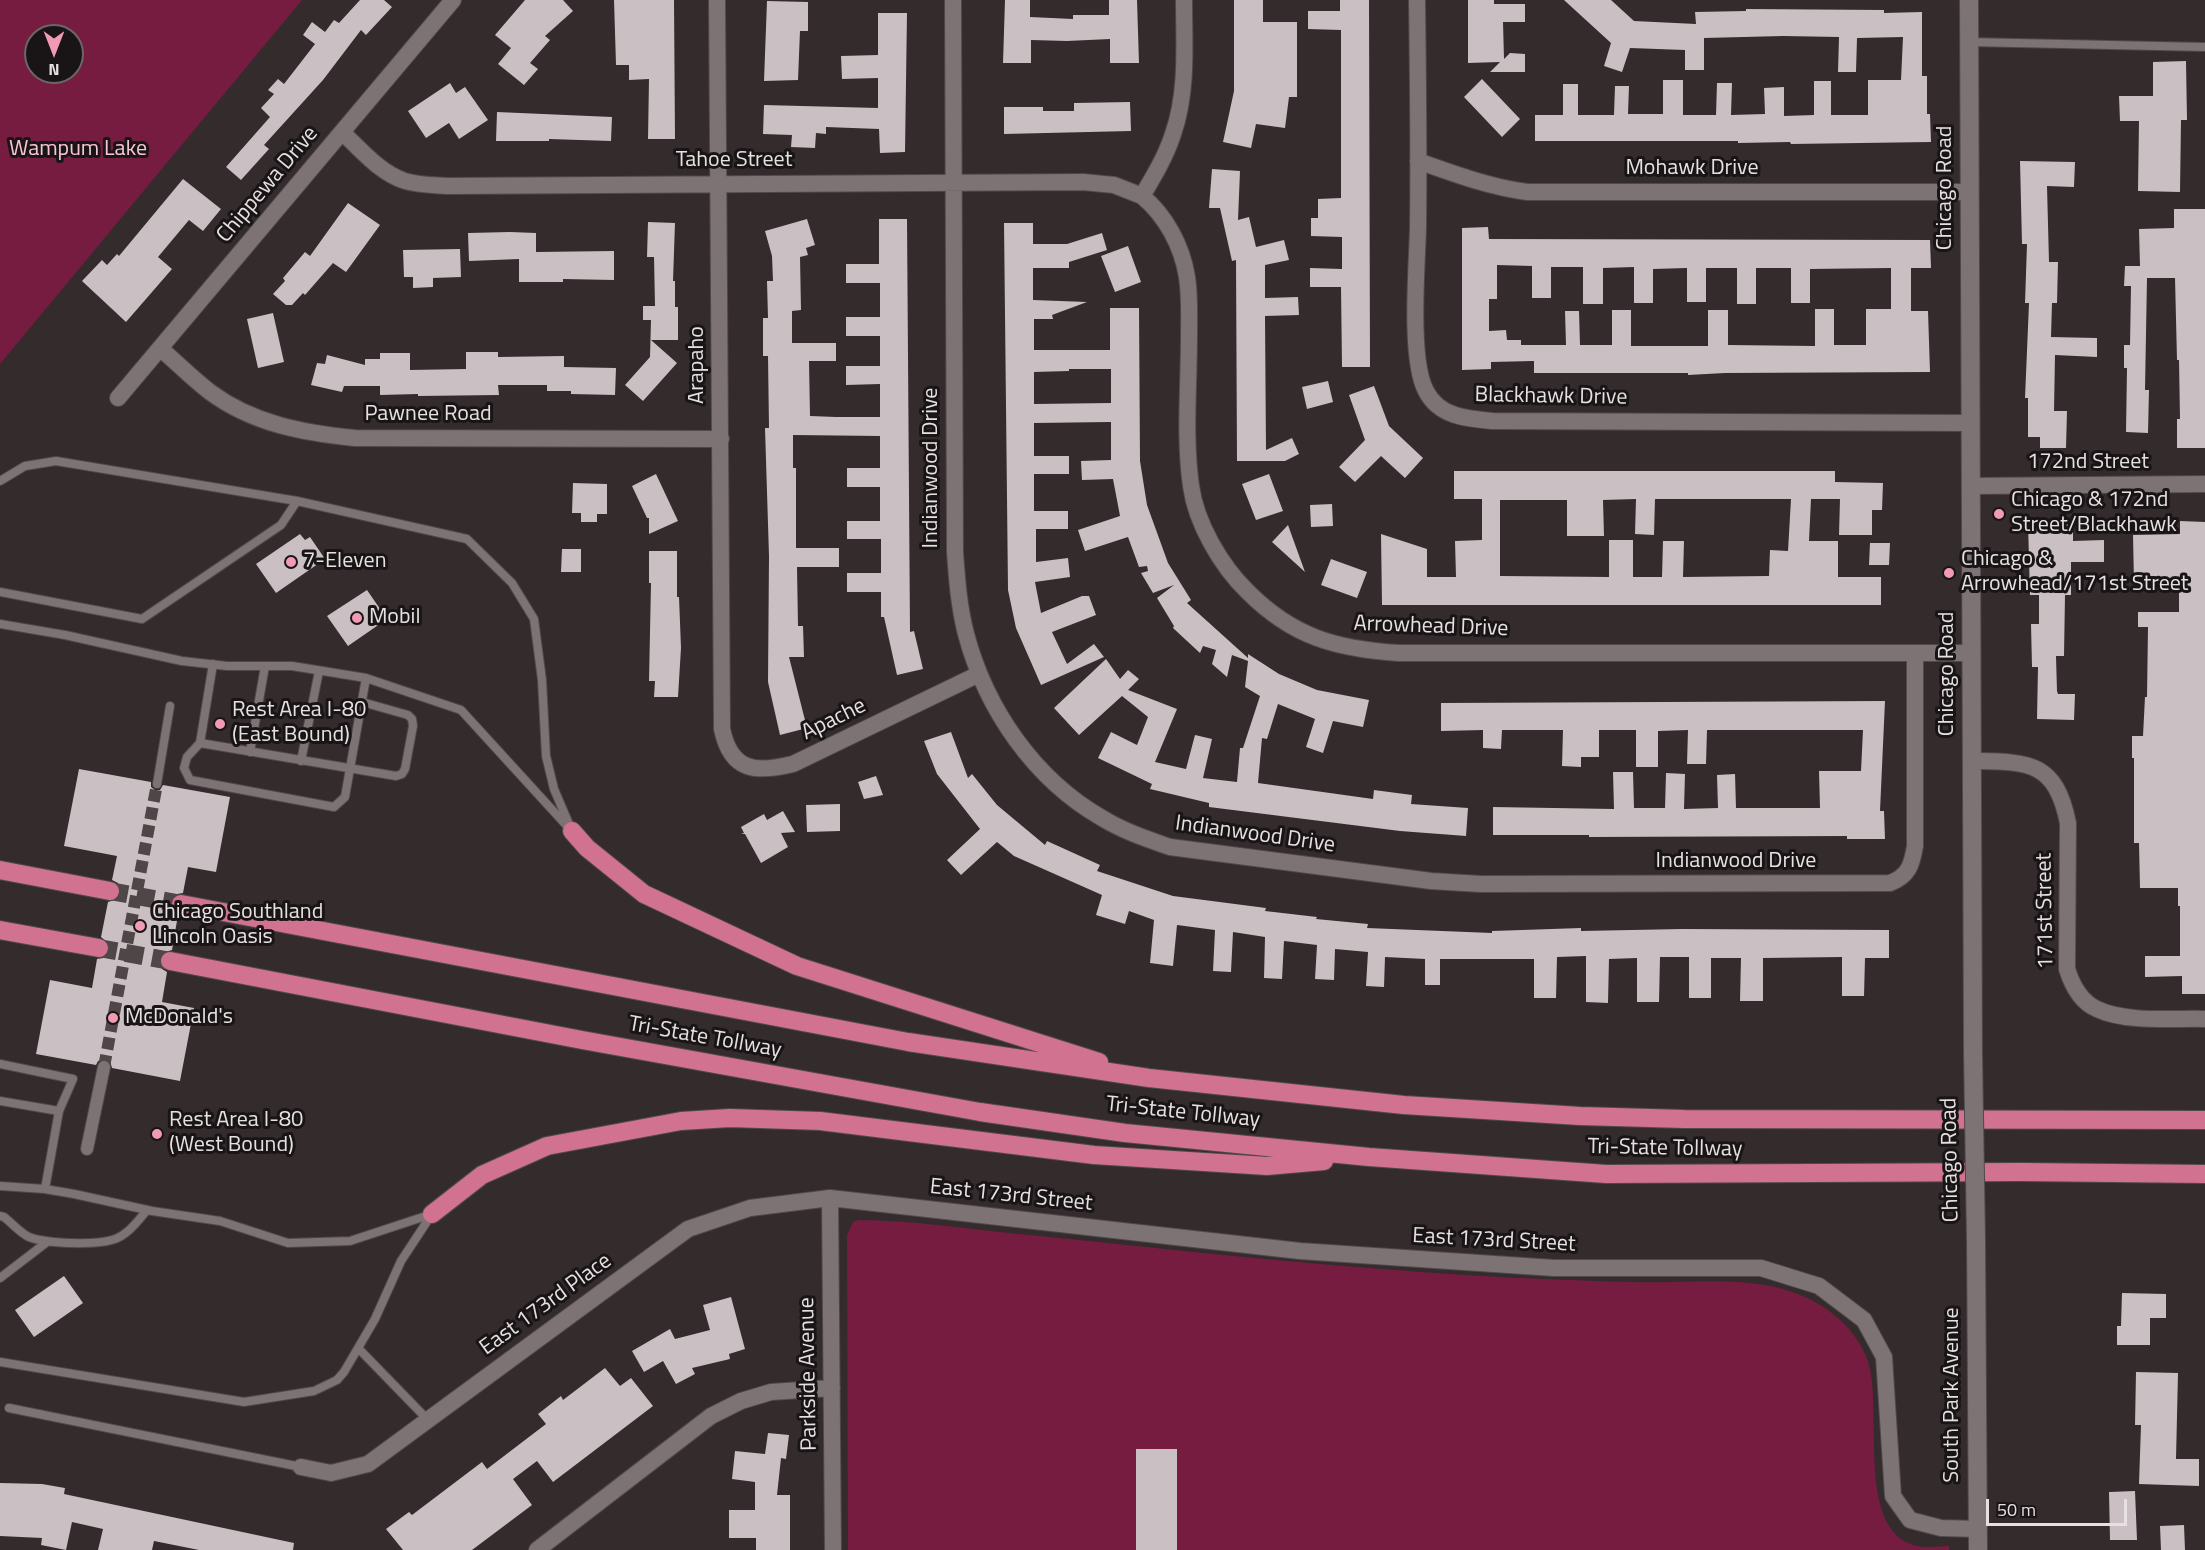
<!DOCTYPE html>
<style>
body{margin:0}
#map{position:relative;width:2205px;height:1550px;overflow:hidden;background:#342b2d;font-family:"Titillium Web",sans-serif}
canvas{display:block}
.north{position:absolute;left:24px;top:24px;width:60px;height:60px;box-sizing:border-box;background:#191516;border:2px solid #6b6667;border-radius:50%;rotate:180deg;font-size:16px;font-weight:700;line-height:24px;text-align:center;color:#e6e0e1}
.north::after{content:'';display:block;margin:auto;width:21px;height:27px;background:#f19ab3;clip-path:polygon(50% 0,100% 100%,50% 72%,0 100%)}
.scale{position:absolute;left:1986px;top:1499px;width:141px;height:27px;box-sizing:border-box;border:3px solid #e6e0e1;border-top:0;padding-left:8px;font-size:18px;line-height:21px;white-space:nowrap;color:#e6e0e1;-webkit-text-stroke:4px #191516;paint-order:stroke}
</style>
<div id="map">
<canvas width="2205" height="1550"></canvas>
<div class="north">N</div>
<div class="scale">50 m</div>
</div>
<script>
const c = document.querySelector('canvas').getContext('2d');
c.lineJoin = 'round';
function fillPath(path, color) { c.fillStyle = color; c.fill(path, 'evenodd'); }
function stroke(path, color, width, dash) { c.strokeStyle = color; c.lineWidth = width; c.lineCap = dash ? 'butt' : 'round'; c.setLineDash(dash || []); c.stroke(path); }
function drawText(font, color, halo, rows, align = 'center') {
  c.font = font + ' "Titillium Web",sans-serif'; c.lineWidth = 6; c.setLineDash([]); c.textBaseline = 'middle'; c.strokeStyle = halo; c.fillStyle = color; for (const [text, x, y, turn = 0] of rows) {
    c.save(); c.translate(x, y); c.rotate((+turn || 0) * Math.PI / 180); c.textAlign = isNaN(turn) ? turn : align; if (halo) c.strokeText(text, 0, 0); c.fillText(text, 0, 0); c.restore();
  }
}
const green = new Path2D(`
 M0,0H302L0,364ZM36,36H72V72H36Z
 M859,1220C910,1220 967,1229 1019,1234C1140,1246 1262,1260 1383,1269C1466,1276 1550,1280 1633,1282C1689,1284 1753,1273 1805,1297C1832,1309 1857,1331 1867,1359C1885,1404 1853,1532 1917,1546C1927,1548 1939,1546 1949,1546V1550H848L847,1235L853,1222Z`);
const building = new Path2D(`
 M360,0H384L392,7L366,35L361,30L323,80L264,145L269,149L241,180L226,167L270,117L261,108L274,94L268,90L278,79L284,84L315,44L303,35L312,22L325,32L334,20L339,23Z
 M525,0H563L573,11L545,36L550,40L530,63L538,69L524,85L498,64L511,48L495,35Z
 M614,0H674L675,139H648L649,79L629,80V65H616Z
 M1005,0H1030V17L1073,19V15H1109V0H1137L1139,63H1110V39L1067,41L1031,40V63H1003Z
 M1234,0H1263V22H1297V97H1289L1285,128L1256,124L1251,148L1223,142L1234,91Z
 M1340,0H1369L1370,367H1342L1341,287H1310V268L1342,269V237L1311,236V218H1318V199L1341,198V30L1308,29V11H1340Z
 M1468,0H1494V4H1525V22H1503L1504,59L1510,53L1525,54V72H1490L1500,62L1468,63Z
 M1564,0H1611L1634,21L1696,24L1695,12L1746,11V9L1884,10V13L1922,12V76H1927V114H1930L1931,142L1791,144L1790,142L1738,143V141H1535V115H1563V84H1578V115H1614L1615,86H1629L1628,114H1663V80H1683V115H1716L1717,83H1732L1731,115L1765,114L1764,88L1784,87V116L1814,115V81H1831V115H1868V80H1901L1903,37L1857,38L1856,72H1838L1839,37L1783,36L1704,38V70H1685V50L1630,48L1622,72L1604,66L1611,43Z
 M767,1L808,2V31H800L798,80L764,81Z
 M878,13H907L905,152L880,153L879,129L826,127V134L816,133L815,148L791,147L792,135L763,134L764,105L878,108V78L842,79L841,56L878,55Z
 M2186,61L2187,120H2181L2180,192L2138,191L2139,121H2120L2119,96H2153V62Z
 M1482,79L1520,119L1502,137L1464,97Z
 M450,83L456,93L465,87L488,120L459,139L449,123L426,138L408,111Z
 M1130,102L1131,131L1004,134V107H1043V111H1074V103Z
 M497,112L612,117L611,141L549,139V141H496Z
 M2020,161L2075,162L2074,187L2047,186L2049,262H2058L2057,303H2052L2051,337L2097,338V357L2055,355L2054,411H2067L2066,448H2040V437H2028V398H2025L2029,303H2025L2027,244H2022Z
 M1212,169L1240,171L1238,220L1249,217L1256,247L1284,240L1289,260L1265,265V298L1298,297L1299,315L1265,316L1266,450L1292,438L1299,454L1285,461H1237L1236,260L1232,261L1220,208H1209Z
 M183,179L221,209L203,231L189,220L158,257L172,269L126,322L82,281L102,260L107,265L117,254L119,256Z
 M348,203L380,225L346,272L333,263L305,295L303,293L292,305H286L273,294L285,281L283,278L305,252L310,256Z
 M2174,209H2205V448H2177V419H2180L2179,360H2177L2175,278H2147L2145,390H2149L2148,433L2126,432L2127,368H2124V345H2130L2131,286H2124L2125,266H2140L2139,229L2174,228Z
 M807,219L815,245L806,248L808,255L800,257L801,310L792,311V343H836V361H809L810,416L836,417H880V384L846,385V366H880V336H846V317H880V283H846V264H879V219H907L910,632L914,631L923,669L897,675L884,617H881V592H847V573H881V539H847V521H880V487H847V468H880V436L793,435V468H796V548H839V567H797L798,626H803L804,657H789L807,728L780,735L768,682L769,556L765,428H769L768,356H763V318H768L767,281H773L772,256L765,231Z
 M648,222L675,223L673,281H675V307H678V340H651L677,363L643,401L625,385L650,357L651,320H643V306H655L654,257H647Z
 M1004,223H1033V244H1067L1102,233L1107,250L1069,262V268H1033V300L1087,302L1052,315L1053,319H1034V350H1110V308H1139L1140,461L1147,505L1168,563L1191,600L1187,603L1248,658V654L1279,674L1317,690L1369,700L1363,727L1333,721L1323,753L1306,747L1315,719L1278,704L1267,739L1262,738L1258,783L1373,799L1374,790L1412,795L1411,804L1468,808L1466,836L1400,831L1209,807V803L1150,789L1152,784L1098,758L1111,732L1137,745L1148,717L1122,696L1079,735L1054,708L1106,659L1120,679L1128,670L1139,679L1128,690L1177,709L1155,762L1186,769L1195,735L1212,739L1203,778L1237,782L1240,748H1243L1260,696L1245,687L1248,661L1232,655L1227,677L1212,664L1216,650L1203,646L1200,653L1173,628L1174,626L1157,598L1174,585L1153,593L1141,573L1148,571L1147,566L1139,567L1128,537L1085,551L1078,530L1120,516L1113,479L1082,480L1081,461L1111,460V422L1034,423V456H1069V474H1034V511H1068V529H1036V562L1068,558L1070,577L1035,582L1041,613L1082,596H1089L1096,615L1052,632L1067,664L1094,644L1104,657L1041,685L1016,628L1008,590ZM1069,369H1111V403L1034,404V372L1069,371Z
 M1488,227L1489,239L1930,240L1931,268H1911V311H1928L1930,372L1725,373L1688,375V373H1534V361L1491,362V369L1462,370V228ZM1497,265L1532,266V298H1551V267H1583V304H1603V268L1634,267V303H1653V269L1687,268V302H1706V268H1737V304H1756V268H1791V303H1810V269L1891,268V309H1866V345H1834V309H1815V346L1728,345V310H1708V346H1631V310H1612V345H1580L1579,311H1565L1566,345H1521V340H1507L1506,330L1489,331V299H1497Z
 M510,232L536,233V252L614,251V280L563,279V282H519V259L469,261L468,233Z
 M1128,246L1141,282L1115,292L1101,256Z
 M460,249L461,277L433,278V287L413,288V277H404L403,250Z
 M273,313L284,362L258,368L247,319Z
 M466,352H498V357L564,356V367L616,368L615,395L571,394V391H547V385H498L499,395L418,396V394L380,395V386H344L342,392L311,385L317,363L325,364L327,355L365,365V359H380V353H410V370L466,369Z
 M1328,381L1333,402L1307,409L1302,387Z
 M1374,386L1389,426L1423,458L1405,478L1381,456L1355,482L1339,467L1365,440L1349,395Z
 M1454,471H1835V482L1883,483L1882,510H1872V535H1839L1840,499H1811L1809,541H1838V577H1881V605H1382L1381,534L1427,549V577H1456L1455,541L1482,540V499H1454ZM1636,499L1635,534L1654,535L1655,499H1791L1788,551L1770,550L1769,576L1683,577L1684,541H1663L1662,577H1633V540H1609V577L1500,576V500H1567V536H1604L1603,500Z
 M656,474L678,521L649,534V518H647L632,486Z
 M1269,474L1283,511L1256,520L1242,484Z
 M573,483L607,484V514H597V522H581V513H572Z
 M1332,504L1333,526L1311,527L1310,505Z
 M2180,521L2205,522V994H2182V976L2145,977V956H2180V906H2178V888H2140L2139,843H2134V758H2132V736H2143L2145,697H2147L2148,627H2138V612H2179V582L2134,583L2133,535L2180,534Z
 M2028,523H2073V541L2104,540V562H2071V595H2065L2064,656H2056L2057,691L2058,694H2075L2074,720L2037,719L2038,667H2032L2031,624H2039V595H2030Z
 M1288,525L1305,572L1272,542Z
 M300,534L305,540L310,537L325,559L276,593L256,564Z
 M1870,543H1890L1889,565H1869Z
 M562,549H581V572H561Z
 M649,551H677V597H679L681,648L678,697H654L655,681H649L651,583H649Z
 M1331,559L1367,572L1357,598L1321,585Z
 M367,590L387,619L348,646L327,616Z
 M1885,701L1880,811H1884L1885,839H1847V836L1589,837V835H1493V807L1614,809L1613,772H1633L1634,808H1665L1666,773L1685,774L1684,809L1718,808L1717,775L1735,774L1736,808H1820L1819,771H1861L1863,730H1707L1706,764H1687L1688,730L1658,731V767H1636V730H1599V757H1581V767L1562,766L1563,730H1502L1501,749L1483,748V730L1441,731V703Z
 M951,732L968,778L972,774L997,805L1045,845L1047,841L1100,865L1097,871L1173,896L1266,908L1265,911L1317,917L1316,919L1368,924L1367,928L1492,933V931L1581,928V931L1682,929L1889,930V958H1865L1864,996H1842V957L1763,958V1001H1740L1741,958H1711V998H1689V957H1660L1659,1002H1637V958L1609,959L1608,1003L1586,1002V956L1557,957L1556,998H1534V959H1440V985H1425V959L1385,957L1384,987L1366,986L1368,952L1335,949L1334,980L1315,979L1317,945L1284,941L1282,979L1264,978L1265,937L1233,932L1231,972L1213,971L1215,930L1177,925L1173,966L1150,963L1154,920L1129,911L1125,924L1096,915L1102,895L1014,856L997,842L961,875L947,860L980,829L937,774L924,741Z
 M79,769L151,782V787L155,790H160L163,785L230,797L216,872L188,867L183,893L177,894L170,901L171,908L178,915L172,950L162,953L159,959L162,969L167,972L162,1002L194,1008L180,1081L112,1068L110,1061L105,1059L98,1061L96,1065L36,1054L50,980L92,988L97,959L103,958L110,951L109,944L101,937L108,902L118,899L121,893L118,883L112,880L117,856L64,846Z
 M876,776L883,795L864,799L858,782Z
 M840,804V831L807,832L806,805Z
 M783,811L795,832L781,833L788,847L761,863L745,834H741L744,833L741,827L764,814L767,820Z
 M64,1276L83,1303L34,1337L15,1310Z
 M2122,1293L2166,1294V1318H2150V1345H2117V1326H2121Z
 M731,1297L745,1349L729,1354L730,1359L692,1368L695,1374L676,1384L663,1361L644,1372L632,1351L670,1329L675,1339L710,1330L703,1305Z
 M605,1368L620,1386L631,1378L653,1406L553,1482L537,1461L513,1479L532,1505L472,1550H403L386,1529L409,1512L412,1515L482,1462L487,1469L546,1424L538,1414L561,1396L563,1400Z
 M2136,1372L2178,1373L2176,1459H2199V1486L2139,1484L2141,1425H2135Z
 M768,1433L789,1435L786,1459L781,1458L777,1495H790V1550H756V1538H729V1510H755V1482L732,1479L735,1451L765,1454Z
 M1136,1449H1177V1550H1136Z
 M0,1483L42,1484L65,1488L64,1494L294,1543L293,1550H199L154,1541L152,1550H98L103,1529L72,1522L66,1550L41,1545L42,1538L0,1536Z
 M2135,1491L2137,1540H2110L2109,1492Z
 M2184,1525L2185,1550H2161L2160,1526Z`);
const pedestrianTunnel = new Path2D(`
 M104,1067L157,784`);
const motorwayTunnel = new Path2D(`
 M110,891L181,904
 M99,948L170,961`);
const service = new Path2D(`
 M1969,42L2205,47
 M0,481L25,466L56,461L297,501L467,539L512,583L534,619L542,680L546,756L554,789L572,831
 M0,592L142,619L281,525L297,501
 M0,624L65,635L182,661L227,666H292L366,678L461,710L567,826
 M213,664L200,743L187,757L184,768L190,780L334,807L345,797L366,678
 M200,743L396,776L402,774L405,769L413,726L412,719L408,715L362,702
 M250,752L265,666
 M301,761L319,671
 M157,784L170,706
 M0,1064L73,1079L59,1111L45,1189
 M0,1101L59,1111
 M0,1186L45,1189L74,1194L152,1211L220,1221L288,1243L350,1241L432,1214
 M0,1216L4,1217C12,1223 20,1233 29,1237C47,1244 94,1245 112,1240C127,1236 138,1221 147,1210
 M0,1278L47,1242
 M358,1348L428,1420
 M0,1362L244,1402L314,1391L337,1380L344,1372L375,1319L401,1261L432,1214
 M9,1408L301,1467`);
const pedestrian = new Path2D(`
 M87,1149L104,1067`);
const minor = new Path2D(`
 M717,0L722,729C731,772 756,773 793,764L979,674
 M953,0L955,552C957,580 959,607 966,634C986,709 1034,779 1102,818C1123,831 1147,839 1170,847L1431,881L1481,884L1890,883C1909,876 1912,864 1915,846V653
 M1184,0C1184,44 1188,91 1173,134C1166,156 1154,176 1142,196C1166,216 1182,246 1187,277C1190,296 1189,317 1189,336C1189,386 1184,437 1191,486C1196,523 1221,566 1248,592C1293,637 1336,649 1399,653H1972
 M1417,0C1418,76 1419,152 1418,228C1417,266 1409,360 1426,391C1439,417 1468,419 1493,421L1971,423
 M342,132C360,149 380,173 405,181C418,185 433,185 447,186L1083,182L1114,185L1142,196
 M1418,161C1455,174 1489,187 1527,192H1970
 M161,349C177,363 193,379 210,392C253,424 304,433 355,438L721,439
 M118,398L453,0
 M1971,486L2205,484
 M1972,761C2028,762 2055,760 2068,823L2067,969C2072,985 2081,1002 2097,1009C2126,1023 2174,1018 2205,1019
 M830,1198L833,1550
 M301,1467L331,1473L368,1464L688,1229L750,1208L830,1198L1300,1251L1554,1268H1761L1819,1286L1864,1320L1884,1357L1893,1496L1910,1520L1941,1528L1978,1529
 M537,1550L711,1416L741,1401L771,1392L832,1388`);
const tertiary = new Path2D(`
 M1969,0L1973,1053
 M1976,1240L1978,1550`);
const motorway = new Path2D(`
 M572,831L587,848L644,894L797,966L1099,1062
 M0,870L110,891
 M181,904L908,1042L1149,1078L1404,1105L1580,1116L1684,1119L2205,1120
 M0,930L99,948
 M170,961L582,1040L980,1112L1125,1133L1369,1157L1606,1174L2021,1172L2205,1174
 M432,1214L482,1175L547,1146L681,1121L730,1118L820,1121L1094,1155L1267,1166L1324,1161`);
const tertiaryBridge = new Path2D(`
 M1973,1053L1976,1240`);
const markers = [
 [1999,514,6,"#f19ab3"],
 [291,562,6,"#f19ab3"],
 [1949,573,6,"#f19ab3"],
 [357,618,6,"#f19ab3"],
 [220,724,6,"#f19ab3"],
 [140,926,6,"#f19ab3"],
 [113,1018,6,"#f19ab3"],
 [157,1134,6,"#f19ab3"]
];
const parkNames = [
 ["Wampum Lake",78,150]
];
const streetNames = [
 ["Tahoe Street",734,161],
 ["Mohawk Drive",1692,169],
 ["Chippewa Drive",268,185,-50],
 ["Chicago Road",1946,188,-90],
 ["Arapaho",698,365,-90],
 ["Blackhawk Drive",1551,397,1],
 ["Pawnee Road",428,415],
 ["172nd Street",2088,463],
 ["Indianwood Drive",932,468,-90],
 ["Arrowhead Drive",1431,627,2],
 ["Chicago Road",1948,674,-90],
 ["Apache",834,720,-26],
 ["Indianwood Drive",1255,835,8],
 ["Indianwood Drive",1736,862],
 ["171st Street",2046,911,-91],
 ["Tri-State Tollway",705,1038,10],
 ["Tri-State Tollway",1183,1113,6],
 ["Tri-State Tollway",1665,1149,1],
 ["Chicago Road",1951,1160,-91],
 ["East 173rd Street",1011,1196,6],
 ["East 173rd Street",1494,1241,3],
 ["East 173rd Place",546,1305,-36],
 ["Parkside Avenue",809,1374,-91],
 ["South Park Avenue",1953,1395,-90]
];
const poiNames = [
 ["Chicago & 172nd",2011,501],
 ["Street/Blackhawk",2011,526],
 ["Chicago &",1961,560],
 ["Arrowhead/171st Street",1961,585],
 ["7-Eleven",303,562],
 ["Mobil",369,618],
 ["Rest Area I-80",232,711],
 ["(East Bound)",232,736],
 ["Chicago Southland",152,913],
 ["Lincoln Oasis",152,938],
 ["McDonald's",125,1018],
 ["Rest Area I-80",169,1121],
 ["(West Bound)",169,1146]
];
fillPath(green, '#751c40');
fillPath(building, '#cabfc2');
stroke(pedestrianTunnel, '#4f4648', 12, [12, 6]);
stroke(motorwayTunnel, '#4f4648', 18, [18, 9]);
stroke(service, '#50494b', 10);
stroke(pedestrian, '#50494b', 14);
stroke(minor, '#50494b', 18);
stroke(tertiary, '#50494b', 20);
stroke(motorway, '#50494b', 20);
stroke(service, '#7d7375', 8);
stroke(pedestrian, '#7d7375', 12);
stroke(minor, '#7d7375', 16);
stroke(tertiary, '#7d7375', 18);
stroke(motorway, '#d17290', 18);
stroke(tertiaryBridge, '#50494b', 20, []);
stroke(tertiaryBridge, '#7d7375', 18);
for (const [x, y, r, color] of markers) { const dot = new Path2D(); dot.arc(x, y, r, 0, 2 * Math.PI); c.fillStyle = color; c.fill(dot); stroke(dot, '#191516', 2); }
drawText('22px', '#fac5d3', '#191516', parkNames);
drawText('22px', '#e6e0e1', '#191516', streetNames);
drawText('22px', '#e6e0e1', '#191516', poiNames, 'left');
</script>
